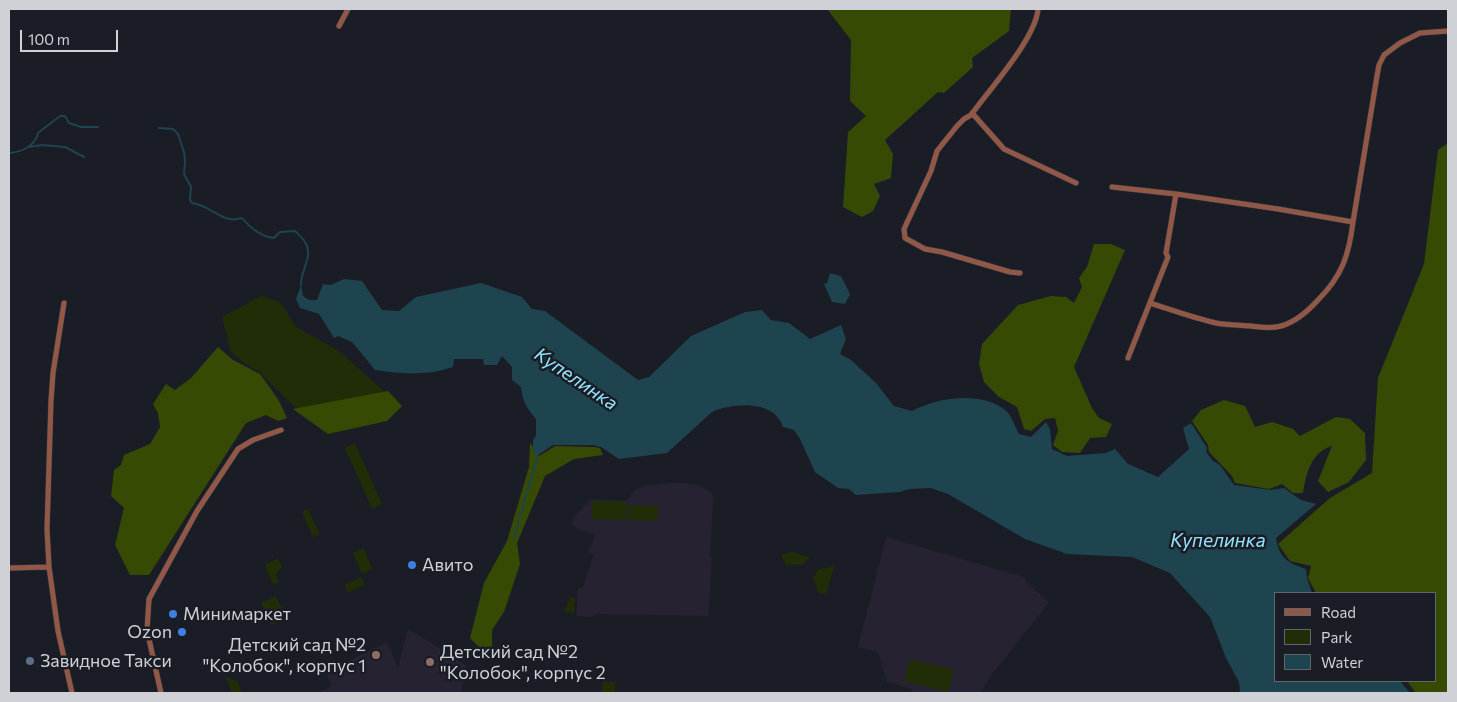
<!DOCTYPE html>
<meta charset="utf-8">
<style>
body{margin:0}
#map{position:relative;width:1457px;height:702px;overflow:hidden;background:#1b1d26;font-family:Commissioner,sans-serif}
canvas{display:block}
.frame{position:absolute;inset:0;border:10px solid #cfd1d7;pointer-events:none}
.legend{position:absolute;left:1274px;top:592px;width:162px;height:90px;box-sizing:border-box;background:#1b1d26;border:1px solid #63656d;margin:0;padding:6px 9px;list-style:none;font-size:15px;color:#cfd1d7}
.legend li{display:flex;align-items:center;gap:10px;height:25px}
.legend b{width:25px;border:1px solid #63656d}
.scale{position:absolute;left:20px;top:30px;width:98px;height:22px;box-sizing:border-box;border:2px solid #cfd1d7;border-top:0;padding-left:6px;font-size:15px;line-height:18px;white-space:nowrap;color:#cfd1d7;-webkit-text-stroke:4px #1b1d26;paint-order:stroke}
</style>
<div id="map">
<canvas width="1457" height="702"></canvas>
<div class="frame"></div>
<ul class="legend">
<li><b style="height:6px;background:#915848"></b>Road</li>
<li><b style="height:14px;background:#212d07"></b>Park</li>
<li><b style="height:14px;background:#1e444f"></b>Water</li>
</ul>
<div class="scale">100 m</div>
</div>
<script>
const c = document.querySelector('canvas').getContext('2d');
c.lineJoin = 'round';
function fillPath(path, color) { c.fillStyle = color; c.fill(path, 'evenodd'); }
function stroke(path, color, width, dash) { c.strokeStyle = color; c.lineWidth = width; c.lineCap = dash ? 'butt' : 'round'; c.setLineDash(dash || []); c.stroke(path); }
function drawText(font, color, halo, rows, align = 'center') {
  c.font = font + ' Commissioner,sans-serif'; c.lineWidth = 5; c.setLineDash([]); c.textBaseline = 'middle'; c.strokeStyle = halo; c.fillStyle = color; for (const [text, x, y, turn = 0] of rows) {
    c.save(); c.translate(x, y); c.rotate((+turn || 0) * Math.PI / 180); c.textAlign = isNaN(turn) ? turn : align; if (halo) c.strokeText(text, 0, 0); c.fillText(text, 0, 0); c.restore();
  }
}
const education = new Path2D(`
 M669,483H686L699,486L710,491L713,496L710,556L712,557L708,616L596,614L592,617L576,616L578,588L583,587L594,555L588,552L595,535L571,526L574,517L591,499L627,501L634,491L645,486Z
 M886,537L1024,577L1026,582L1049,602L993,673L980,693H911L912,689L887,682L878,652L858,647Z
 M408,629L441,649V654L447,657L450,656L467,666L461,693H319L331,686L326,672L387,642L398,668Z`);
const green = new Path2D(`
 M261,296L280,302L296,327L339,351L399,405L303,414L282,395L261,373L244,363L231,352L222,317Z
 M355,443L382,504L372,509L345,448Z
 M592,501L627,502V520L591,519Z
 M629,505L658,506L657,521L629,520Z
 M308,509L320,534L313,537L302,512Z
 M364,548L372,569L362,574L353,553Z
 M792,552L810,557L803,564L786,565L781,555Z
 M278,558L282,567L276,574L279,583L273,585L265,565Z
 M835,563L826,594L818,593L813,578L819,569L831,567Z
 M361,577L364,585L348,593L344,585Z
 M276,596L286,618L271,625L261,603Z
 M571,597L575,598L574,613L564,612Z
 M910,659L954,670L948,692L904,681Z
 M225,676L238,682L242,693H232Z
 M602,681L615,682V693H602Z`);
const forest = new Path2D(`
 M827,9H1011L1009,31L972,58L973,67L944,93L938,92L885,140L893,154L891,178L874,184L880,196L873,211L862,217L843,207L848,132L866,116L850,101L851,40Z
 M1448,143V693H1416L1407,681H1436V593H1316L1308,578L1311,566L1290,561L1278,544L1330,498L1372,473L1378,378L1424,264L1438,150Z
 M1094,244H1111L1125,250L1074,367L1092,408L1099,418L1112,424L1106,437L1090,438L1080,453L1062,452L1053,445L1058,431L1055,418L1045,419L1031,431L1024,429L1017,407L999,397L984,382L979,364L982,344L1018,305L1051,296L1066,297L1074,303L1082,287L1079,278L1087,267Z
 M218,347L233,360L260,374L278,399L287,418L278,421L266,415L246,423L149,575H130L115,545L124,508L111,496L114,470L121,465L124,455L150,444L160,427L158,413L153,404L166,384L175,390L191,378Z
 M388,391L402,406L387,421L328,434L293,409Z
 M1224,400L1245,406L1255,427L1272,422L1293,429L1300,436L1336,417L1350,419L1365,433L1366,460L1349,482L1328,492L1318,481L1332,446C1311,452 1306,474 1303,493H1293L1282,484L1269,489L1235,483L1232,476L1209,452L1208,445L1192,421L1201,410Z
 M530,443L539,456L555,446L594,447L600,448L603,455L574,459L545,476L517,543L520,564L504,612L492,630V648L482,650L470,638L484,583L507,541L529,467Z`);
const water = new Path2D(`
 M830,273L841,276L850,294L845,304L832,302L824,284L827,283Z
 M344,279L362,281L382,310L399,311L416,297L481,283L522,297L532,309L545,311L638,380L649,377L691,336L745,312L762,310L771,320L789,323L810,339L841,325L846,339L840,354L851,360L876,383L894,406L912,411C938,397 981,391 1005,410C1012,415 1015,427 1019,434L1031,437L1046,422L1050,429L1052,449L1067,456L1106,453L1115,449L1128,464L1158,477L1189,449L1183,428L1191,423L1207,448L1206,452L1213,461L1220,465L1234,485L1271,490L1284,488L1301,500L1316,504L1276,538C1279,558 1288,563 1306,569L1307,578L1312,593H1276V681H1400L1410,693H1240L1239,682L1226,658L1210,617L1170,573L1132,557L1067,554L1025,539L948,494L931,488L909,489L900,492L856,495L849,489L838,488L815,472L800,439L794,430L783,427C775,400 734,402 712,412L667,453L619,459L601,447L593,445H553L538,455L533,453V440L536,436V419C527,409 522,400 521,387L512,380V367L502,356L497,365H484L483,359H454L453,367C428,376 401,374 375,370L352,342L338,336L334,338L319,314L300,308L296,299L301,285L303,296L309,300H317L323,284L331,285Z`);
const stream = new Path2D(`
 M159,128L173,129L178,134L184,152L185,162L184,174L191,187L190,200L192,203C209,205 216,217 230,219C233,220 238,219 242,218C250,228 262,237 274,238L280,232L295,231C299,235 304,239 306,244C313,257 300,272 301,285
 M28,147L42,145L65,147L84,157
 M9,153C22,152 35,146 38,133L60,116H65L69,123L81,127H98
 M514,538L538,455`);
const street = new Path2D(`
 M339,26L348,9
 M972,113L1004,149L1076,183
 M1112,187L1176,194L1166,253L1168,257L1128,358
 M1176,194L1278,209L1353,222L1377,76L1379,65L1384,55L1400,43L1420,33L1448,31
 M1020,273L1010,272L942,252L925,249L905,238L904,229L931,171L937,151L957,126L964,119L971,115C989,90 1036,38 1038,9
 M1150,303C1172,310 1194,318 1216,323C1227,325 1239,325 1251,326C1260,327 1271,329 1281,326C1296,322 1308,311 1318,300C1342,276 1349,255 1353,222
 M49,567L47,529L51,401L53,373L64,303
 M9,568L49,567L58,631L72,693
 M161,693L147,630L149,599L197,511L238,449L253,440L281,430`);
const markers = [
 [412,565,5,"#3f7fe0"],
 [173,614,5,"#3f7fe0"],
 [182,632,5,"#3f7fe0"],
 [376,655,5,"#8d6e63"],
 [30,661,5,"#5c6f8a"],
 [430,662,5,"#8d6e63"]
];
const poiNames = [
 ["Авито",422,565],
 ["Минимаркет",183,614],
 ["Ozon",172,632,"right"],
 ["Детский сад №2",366,645,"right"],
 ["\"Колобок\", корпус 1",366,666,"right"],
 ["Детский сад №2",440,652],
 ["\"Колобок\", корпус 2",440,673],
 ["Завидное Такси",40,661]
];
const waterNames = [
 ["Купелинка",576,379,34],
 ["Купелинка",1218,541]
];
fillPath(education, '#262232');
fillPath(green, '#212d07');
fillPath(forest, '#364a04');
fillPath(water, '#1e444f');
stroke(stream, '#1e444f', 2);
stroke(street, '#383a42', 6);
stroke(street, '#915848', 5);
for (const [x, y, r, color] of markers) { const dot = new Path2D(); dot.arc(x, y, r, 0, 2 * Math.PI); c.fillStyle = color; c.fill(dot); stroke(dot, '#1b1d26', 2); }
drawText('18px', '#cfd1d7', '#1b1d26', poiNames, 'left');
drawText('italic 19px', '#91e6fe', '#1b1d26', waterNames);
</script>
